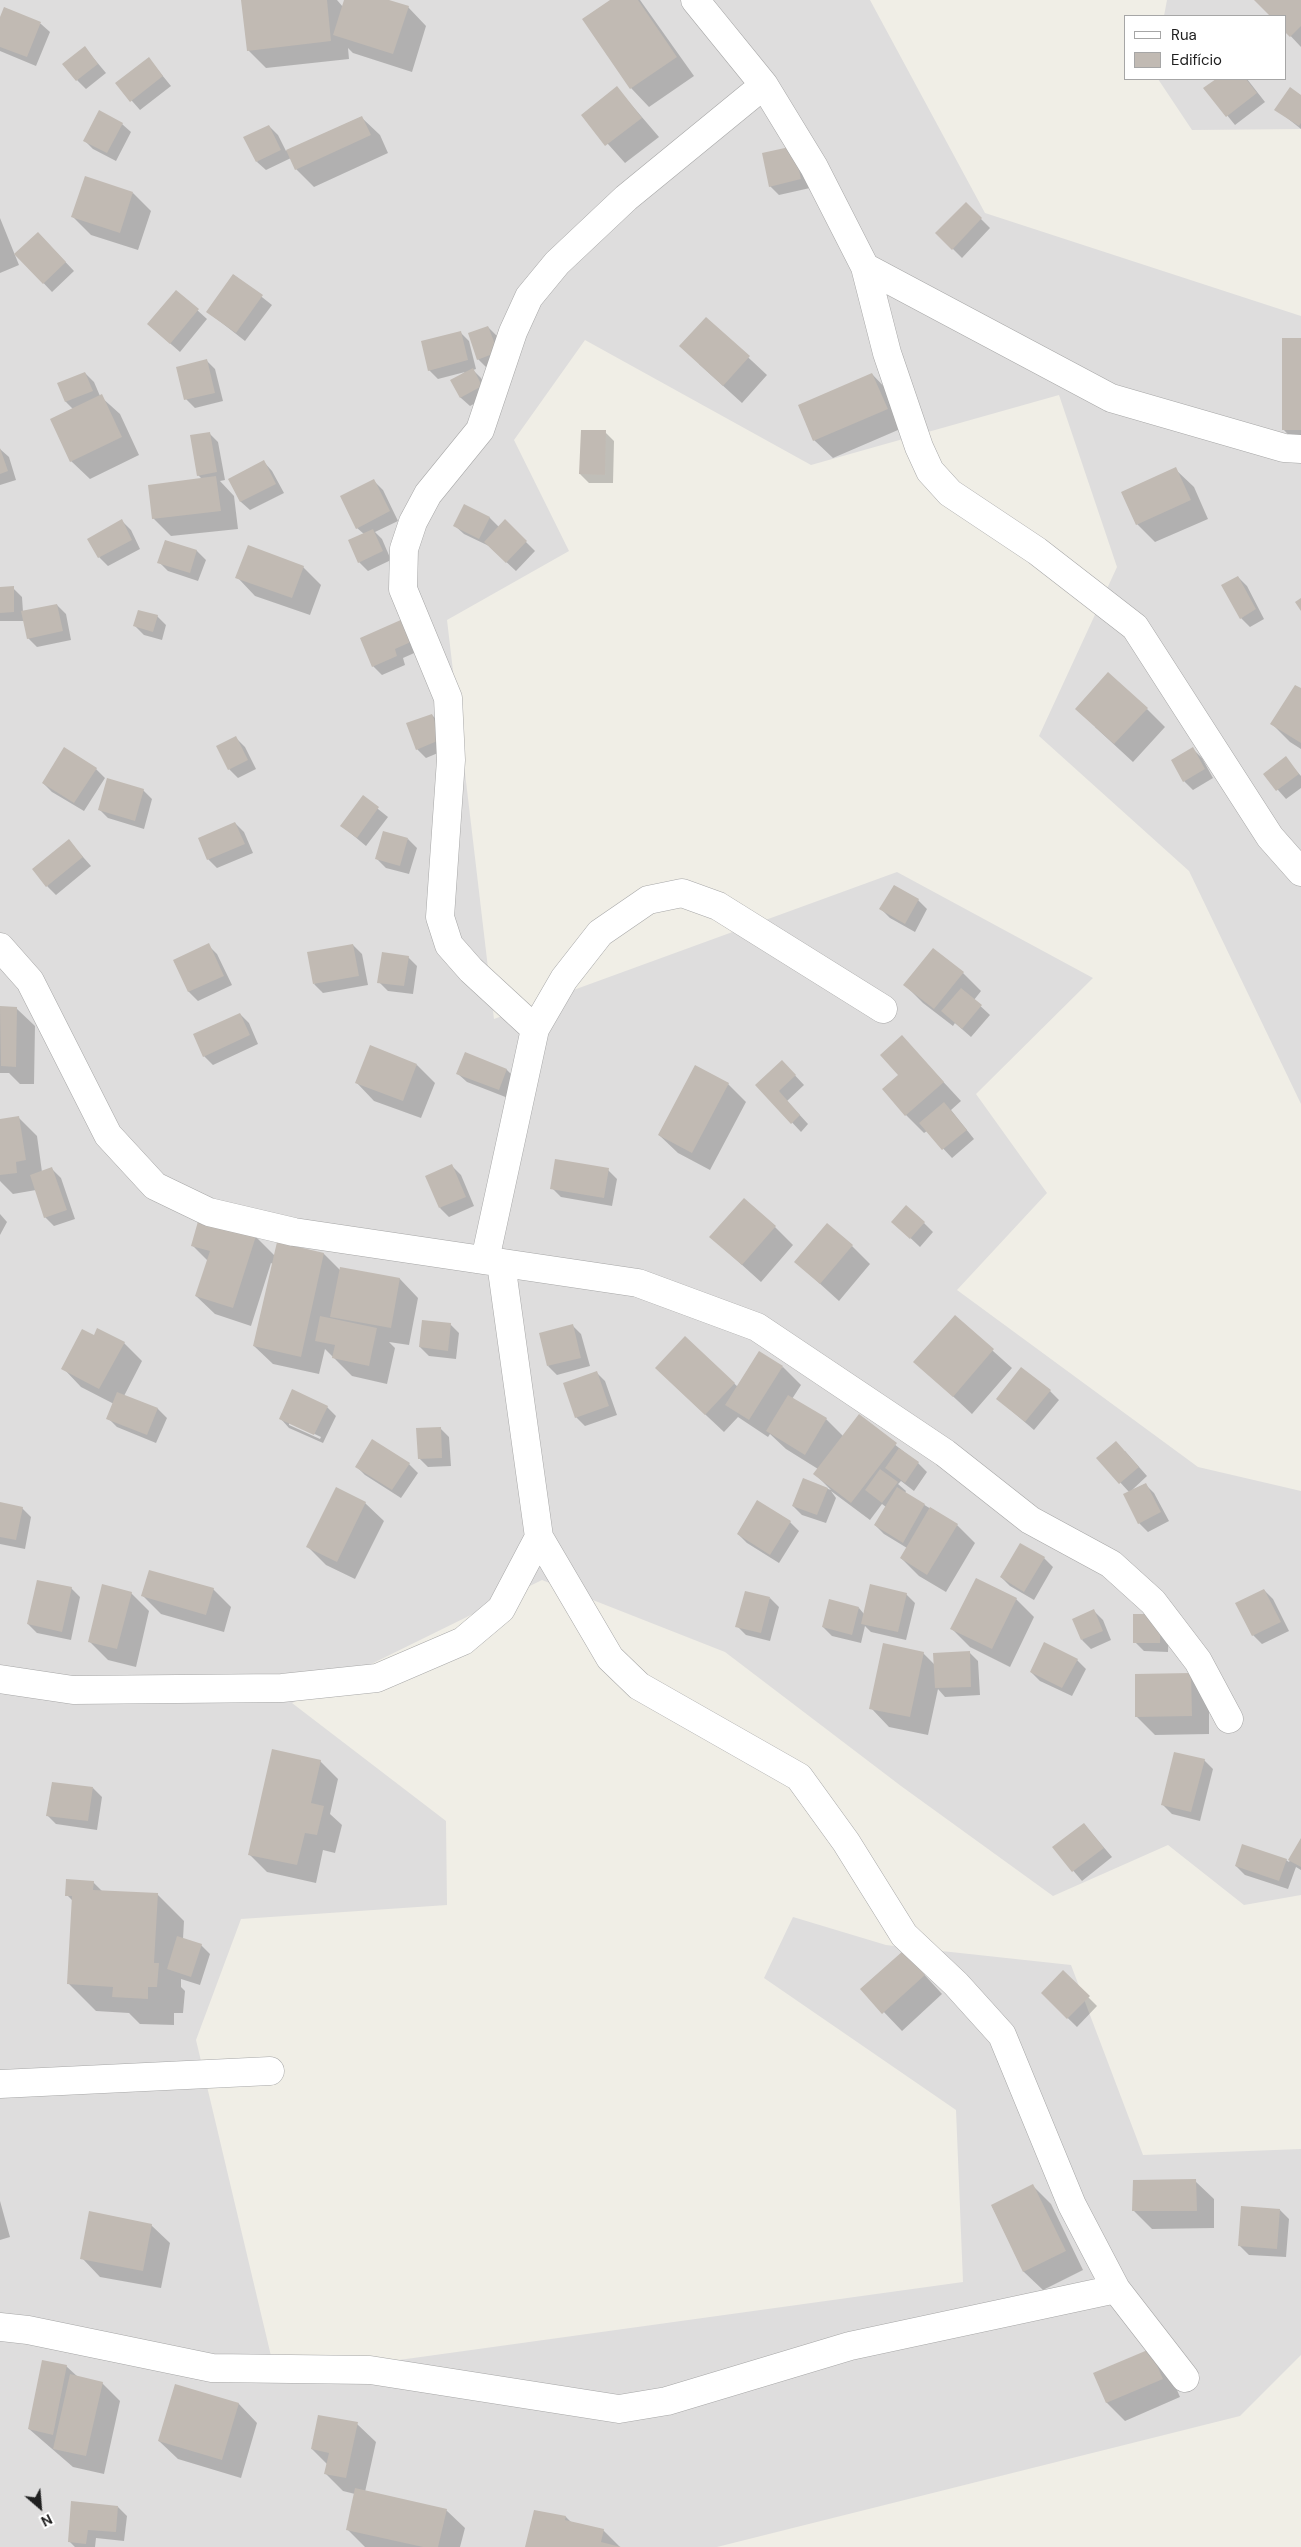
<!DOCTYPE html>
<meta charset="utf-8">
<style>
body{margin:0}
#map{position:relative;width:1301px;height:2547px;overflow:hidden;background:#f0eee6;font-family:"DM Sans",sans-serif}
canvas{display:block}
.legend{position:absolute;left:1124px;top:15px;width:162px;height:65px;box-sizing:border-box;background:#fff;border:1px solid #a6a6a6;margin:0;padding:6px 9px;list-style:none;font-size:15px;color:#202020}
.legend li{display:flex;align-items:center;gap:10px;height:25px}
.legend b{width:25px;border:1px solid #a6a6a6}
.north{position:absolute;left:15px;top:2482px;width:50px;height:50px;-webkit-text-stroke:4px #fff;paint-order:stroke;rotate:153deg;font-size:14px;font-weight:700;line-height:20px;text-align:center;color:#202020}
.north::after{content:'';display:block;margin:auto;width:18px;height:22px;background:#202020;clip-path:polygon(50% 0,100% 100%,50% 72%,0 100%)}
</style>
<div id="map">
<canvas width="1301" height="2547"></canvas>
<ul class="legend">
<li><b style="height:6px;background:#fff"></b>Rua</li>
<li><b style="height:14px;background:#c1bab3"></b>Edifício</li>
</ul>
<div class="north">N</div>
</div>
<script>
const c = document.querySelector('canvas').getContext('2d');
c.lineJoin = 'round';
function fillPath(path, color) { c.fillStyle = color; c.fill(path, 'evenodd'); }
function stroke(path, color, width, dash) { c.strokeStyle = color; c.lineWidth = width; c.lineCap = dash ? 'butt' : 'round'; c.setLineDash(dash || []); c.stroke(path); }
const residential = new Path2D(`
 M0,0H870L985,213L1301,316V1104L1189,871L1039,736L1117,567L1059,395L811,465L585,340L514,440L569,551L447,620L494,1019L897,872L1093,978L976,1094L1047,1193L957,1290L1198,1467L1301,1491V1895L1244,1905L1168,1845L1053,1896L901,1786L725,1652L542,1580L292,1703L446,1821L447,1905L241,1919L196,2040L276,2377L963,2282L956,2110L764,1978L793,1917L886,1945L1071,1965L1143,2155L1301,2149V2355L1240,2416L717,2547H0Z
 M1167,0H1301V129L1192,130L1158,79H1285V16H1164Z`);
const shadow = new Path2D(`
 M242,0H337L343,7L346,0H385L408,7L426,26L412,72L353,53L348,48L349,59L266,68L248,50Z
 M613,0H640L694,76L649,107L631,88Z
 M1256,0H1301V47L1285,30V16H1271Z
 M5,9L41,24L50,32L36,66L0,51V21Z
 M85,48L106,73L86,89L77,80Z
 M149,59L171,86L140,110L117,84Z
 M1218,79H1247L1265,102L1235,125L1205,88Z
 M617,88L659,137L625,163L582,115Z
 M1301,97V129L1276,109Z
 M361,117L380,135L388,153L314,187L296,169L291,158L266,170L257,162L269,126L278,135L286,151Z
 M122,124L131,132L116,161L93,149L84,140Z
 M794,147L810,188L779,195L770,186Z
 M133,193L151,211L138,250L91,235L73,217Z
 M966,204L990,228L962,258L937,233Z
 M0,218L19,265L0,273Z
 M38,233L74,271L52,292L16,254Z
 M234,275L272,305L245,341L208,312Z
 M176,291L207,319L180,352L148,324Z
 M706,318L767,375L742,403L699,364Z
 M488,327L497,336L506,361L487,368L478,359Z
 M460,332L469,341L476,369L473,370L481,378L490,395L470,406L461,398L452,381L465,372L438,379L429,370Z
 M1301,340V448L1283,429Z
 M206,360L215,369L223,401L195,408L186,399Z
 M85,373L94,382L100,396L120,414L139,455L90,479L71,461L73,409L66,402L59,384Z
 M872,374L890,393L905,427L833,458L814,440Z
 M605,432L614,441L613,483H589L580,474Z
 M209,433L218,442L225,480L220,481L234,496L238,529L171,536L153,518L202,479L198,475Z
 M0,449L9,457L16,480L0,485Z
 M264,462L272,471L284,493L250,510L241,502L230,479Z
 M1175,469L1194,487L1208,519L1155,542L1137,524Z
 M374,481L383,490L398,521L375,532L382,539L391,560L368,571L359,562L364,534L357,528Z
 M465,506L490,518L499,527L505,521L535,551L516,571L489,546L464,534L455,526Z
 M122,521L131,530L140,549L108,566L99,557Z
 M166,541L197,551L206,560L198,581L168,571L159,562Z
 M303,567L321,585L310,615L255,596L237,577Z
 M1238,577L1247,586L1264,619L1250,627L1241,618Z
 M0,588H13L22,597L23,612L57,605L66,614L71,640L37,647L28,638L25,621H0Z
 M157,616L166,625L162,640L144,635L135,626Z
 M403,621L421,650L403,658L405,665L382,675L373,666Z
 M1301,690V749L1290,742L1272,724Z
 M1147,709L1165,727L1133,762L1095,727Z
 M432,715L441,724L450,748L426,758L417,749Z
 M236,738L245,747L256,769L238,778L229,769Z
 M1193,749L1202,758L1213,778L1193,790L1184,781Z
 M1285,758L1301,776V788L1286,799L1264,774Z
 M96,769L105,778L84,811L52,792L43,783Z
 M143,790L152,799L144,829L108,818L99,809Z
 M363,797L388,817L366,846L342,826Z
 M235,823L244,832L253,853L217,868L208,859Z
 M408,839L417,848L409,874L386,868L377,859Z
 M69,841L91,866L56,895L47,886Z
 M894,886L918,900L927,909L915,932L890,918L881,909Z
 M208,945L217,954L232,985L198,1001L189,992L174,961Z
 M353,945L362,954L368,985L323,993L314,984Z
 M408,957L417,966L413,994L388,991L379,982Z
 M963,973L981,991L974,1000L990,1015L971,1037L955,1023L953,1026L923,1003L905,985Z
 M0,1008H16L35,1026L34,1084H20L9,1073H0Z
 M240,1014L249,1023L258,1044L213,1065L204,1056Z
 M902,1037L961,1101L951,1110L974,1139L952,1158L927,1131L924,1133L906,1115L884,1089L899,1075Z
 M465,1054L507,1070L516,1079L508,1098L467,1082L458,1074Z
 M417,1065L435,1083L421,1118L374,1101L356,1082Z
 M790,1070L804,1085L787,1101L808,1124L801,1132L757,1085Z
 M728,1084L746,1102L710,1170L678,1153L659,1135Z
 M19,1118L37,1136L42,1172L52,1169L61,1178L75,1219L54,1226L45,1217L36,1190L13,1194L0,1181V1120Z
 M452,1166L461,1175L474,1206L449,1217L440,1208Z
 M608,1170L617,1179L612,1206L561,1197L552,1188Z
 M0,1214L7,1222L0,1235Z
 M924,1223L933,1232L920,1247L902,1230Z
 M775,1227L793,1245L761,1282L711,1237Z
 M256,1237L275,1256L324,1254L341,1271L400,1279L418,1298L409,1345L389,1342L395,1348L387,1384L352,1376L325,1349L319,1374L273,1364L254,1346L273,1264L271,1263L251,1326L215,1314L196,1296L208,1261L192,1245Z
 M852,1246L870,1264L839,1301L796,1262Z
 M955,1317L1012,1368L972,1414L915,1361Z
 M450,1324L459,1333L456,1359L429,1356L420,1347Z
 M572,1325L581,1334L590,1366L557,1375L548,1366Z
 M94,1336L124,1343L142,1361L124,1396L158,1409L167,1418L156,1443L117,1427L108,1418L114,1404L81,1387L63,1368Z
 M685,1338L738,1387L783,1367L801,1385L792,1399L826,1419L843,1436L859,1416L918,1463L927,1472L914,1491L901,1481L898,1484L906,1491L905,1493L957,1525L975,1543L946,1592L919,1576L901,1558L907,1548L884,1534L875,1525L886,1507L882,1504L870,1520L831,1491L836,1498L826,1523L802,1515L793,1506L803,1480L831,1490L815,1474L818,1469L786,1449L770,1434L768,1437L738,1417L724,1432L675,1386Z
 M596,1372L605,1381L617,1415L585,1426L576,1417Z
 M1050,1391L1059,1400L1034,1430L998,1399Z
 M327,1407L336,1416L323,1443L289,1428L281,1419ZM289,1422L321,1437L320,1439L289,1425Z
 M440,1428L449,1437L451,1466L428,1467L419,1458Z
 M1125,1451L1147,1476L1132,1490L1145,1484L1154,1493L1169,1521L1148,1532L1139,1523L1129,1492L1098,1458Z
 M409,1464L418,1473L401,1498L365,1475L356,1466Z
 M365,1503L384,1521L355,1579L326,1565L308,1547Z
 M0,1504L22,1508L31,1517L25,1549L0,1544Z
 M790,1522L799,1531L779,1563L747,1543L738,1534Z
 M1044,1558L1053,1567L1034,1600L1010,1586L1001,1577Z
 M71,1588L80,1597L71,1640L37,1633L28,1624Z
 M213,1589L231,1607L224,1632L161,1614L143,1596Z
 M1264,1590L1273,1599L1289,1631L1262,1644L1253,1635L1237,1604Z
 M131,1593L149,1611L136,1667L108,1660L89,1641Z
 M906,1594L915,1603L906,1640L871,1632L865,1626L861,1643L832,1636L823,1627L859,1608L864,1614Z
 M770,1598L779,1607L770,1641L746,1635L737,1626Z
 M1016,1599L1034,1617L1010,1667L970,1647L952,1629Z
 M1094,1611L1103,1620L1111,1640L1091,1649L1082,1640Z
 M1169,1624L1168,1652L1144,1651L1135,1642Z
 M969,1652L978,1661L980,1695L945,1697L938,1689L928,1735L889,1727L871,1708L923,1653L935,1665Z
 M1077,1660L1086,1669L1072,1696L1040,1681L1031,1672Z
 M1190,1674L1209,1692V1734L1155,1735L1136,1716Z
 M1204,1760L1213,1769L1200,1821L1172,1814L1163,1805Z
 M320,1761L338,1779L330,1814L342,1825L335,1853L323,1850L316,1883L267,1872L249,1854Z
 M93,1788L102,1797L97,1830L56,1824L47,1815Z
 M1084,1824L1112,1857L1082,1881L1054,1848Z
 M1301,1840V1870L1296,1867L1288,1889L1245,1875L1236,1866L1286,1860L1289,1862Z
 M93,1882L103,1892L157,1894L184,1921L183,1939L201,1945L210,1954L200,1985L181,1979V1987L185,1991L183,2013H174V2025L140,2024L129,2013L96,2011L69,1984L73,1901L67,1895Z
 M921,1971L942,1994L902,2031L862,1989Z
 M1063,1972L1097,2006L1077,2027L1042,1993Z
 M1195,2181L1214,2199V2228L1152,2229L1134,2211Z
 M1033,2186L1051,2204L1083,2270L1043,2290L1024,2272L992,2206Z
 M0,2201L10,2237L0,2240Z
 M1280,2210L1289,2219L1286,2257L1249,2255L1240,2246Z
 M151,2225L170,2243L161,2288L100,2277L82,2258Z
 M1150,2350L1168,2369L1180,2397L1125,2421L1107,2403L1095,2374Z
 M66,2366L78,2377L102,2383L120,2401L104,2474L73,2467L29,2429Z
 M176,2386L239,2404L257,2423L241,2478L178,2459L159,2441Z
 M357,2424L376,2442L365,2492L446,2510L465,2528L460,2547H365L348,2530L355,2494L343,2491L325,2473L327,2464L312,2449Z
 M118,2507L127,2516L124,2541L96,2538L95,2547H75L69,2541Z
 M535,2511L566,2517L572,2523L603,2530L620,2547H526Z`);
const building = new Path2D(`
 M241,0H327L331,41L247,51Z
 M344,0H389L409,6L393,54L333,35Z
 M610,0H638L677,57L630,89L582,19Z
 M1254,0H1301V26L1290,37L1285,32V16H1270Z
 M4,7L41,22L27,57L0,47V17Z
 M85,46L98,64L76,81L62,64Z
 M149,57L163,76L130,102L115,83Z
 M1216,79H1246L1257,93L1226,117L1203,88Z
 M617,86L642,118L605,146L581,115Z
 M1290,87L1301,95V123L1299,126L1274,110Z
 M99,110L123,123L107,153L83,141Z
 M362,116L371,135L295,170L286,150Z
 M269,125L281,150L256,162L243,137Z
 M794,146L801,179L769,187L762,153Z
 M85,176L133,192L120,233L71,217Z
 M966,202L982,218L952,250L935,233Z
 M38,232L66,262L43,284L14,254Z
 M233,274L263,295L236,333L206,312Z
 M176,290L199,309L170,344L147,324Z
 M706,317L750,356L723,386L679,346Z
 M488,326L498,352L477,360L468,333Z
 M461,331L468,360L428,371L421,341Z
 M1282,338H1301V430H1282Z
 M207,359L215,393L184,400L176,367Z
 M473,368L482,386L460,398L450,380Z
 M85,372L93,391L65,402L57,383Z
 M872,373L888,409L813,441L798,405Z
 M102,394L122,437L70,462L50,419Z
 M581,430H606L605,475L579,474Z
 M210,432L217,472L197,476L190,435Z
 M0,448L8,471L0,474Z
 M264,460L276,484L240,502L228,479Z
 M1176,467L1191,500L1136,525L1121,492Z
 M216,476L221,511L152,519L148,485Z
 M374,479L390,511L356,529L340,496Z
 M464,504L490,517L479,539L453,526Z
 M122,519L132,540L98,558L87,539Z
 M505,519L527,541L506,563L484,542Z
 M373,529L383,551L358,563L348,540Z
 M165,540L197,550L190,573L157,563Z
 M248,545L304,566L292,598L235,578Z
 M1238,576L1256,609L1240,619L1221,585Z
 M14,586V612L0,613V587Z
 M1301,598V611L1295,602Z
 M57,604L63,631L27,639L21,611Z
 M138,610L158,615L153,632L133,626Z
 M403,619L413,641L395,649L397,656L372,667L360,638Z
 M1108,672L1148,708L1114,744L1075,709Z
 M1295,685L1301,688V743L1270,724Z
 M432,714L442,739L416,750L406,723Z
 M236,736L248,760L228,770L216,746Z
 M64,747L97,768L74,803L42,783Z
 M1193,747L1205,769L1183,782L1171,760Z
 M1286,756L1299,774L1276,791L1263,774Z
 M107,778L144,789L135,821L98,810Z
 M363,795L379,807L357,838L340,826Z
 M235,822L245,844L207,860L198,838Z
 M383,831L408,838L400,866L375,859Z
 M69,839L83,857L46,887L32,869Z
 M894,885L919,899L905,924L879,909Z
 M209,943L224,976L188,992L173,960Z
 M353,944L359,976L313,984L307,952Z
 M933,948L964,972L934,1009L903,985Z
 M382,952L409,956L404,986L377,983Z
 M961,988L982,1005L962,1029L941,1011Z
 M0,1006L17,1007L16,1067L1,1066Z
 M240,1013L250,1035L203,1057L193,1034Z
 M902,1035L944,1082L905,1116L882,1089L898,1075L880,1055Z
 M370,1045L417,1064L403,1101L355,1083Z
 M465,1052L507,1069L499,1090L456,1074Z
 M782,1060L796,1075L779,1091L800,1115L791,1124L755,1085Z
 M695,1065L729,1083L692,1153L658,1135Z
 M944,1102L967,1130L942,1150L919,1123Z
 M19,1116L26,1160L16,1162L17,1173L0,1175V1119Z
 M555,1159L609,1168L604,1198L550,1189Z
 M452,1164L466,1197L439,1208L425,1176Z
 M52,1167L67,1210L44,1218L30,1175Z
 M744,1198L776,1226L742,1265L709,1237Z
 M906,1205L925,1222L910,1239L891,1222Z
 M199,1218L256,1236L233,1308L195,1296L210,1251L191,1246Z
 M827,1223L853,1245L820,1284L794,1262Z
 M277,1242L324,1253L301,1357L253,1346Z
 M340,1267L400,1278L391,1328L330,1317Z
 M955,1315L994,1349L953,1397L913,1362Z
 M320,1316L377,1328L369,1366L332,1358L335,1345L315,1341Z
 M422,1320L451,1323L448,1351L419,1347Z
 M573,1324L581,1358L547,1366L539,1333Z
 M97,1328L125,1342L99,1389L61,1369L82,1329L94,1335Z
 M685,1336L735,1383L705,1415L655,1368Z
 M759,1351L783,1366L749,1420L725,1405Z
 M1021,1367L1051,1390L1025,1422L996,1399Z
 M597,1371L609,1406L575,1418L563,1383Z
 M292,1389L328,1406L314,1435L279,1419Z
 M117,1392L158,1408L147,1435L106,1419Z
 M788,1395L827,1418L805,1455L766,1431Z
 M859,1414L897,1443L851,1503L813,1474Z
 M441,1427L442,1458L418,1459L416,1428Z
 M372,1439L410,1463L392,1490L355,1467Z
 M1116,1441L1139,1467L1119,1484L1096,1458Z
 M899,1448L919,1462L905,1483L885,1468Z
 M880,1469L898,1482L882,1503L865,1490Z
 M803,1478L828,1488L817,1515L792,1506Z
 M1146,1483L1161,1512L1138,1524L1123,1494Z
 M336,1487L366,1502L337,1562L306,1547Z
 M897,1487L925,1504L903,1543L874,1525Z
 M757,1500L791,1521L770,1555L737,1534Z
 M0,1502L23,1507L16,1540L0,1537Z
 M930,1507L958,1524L927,1575L900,1558Z
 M1020,1543L1045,1557L1024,1592L1000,1577Z
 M149,1570L214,1588L206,1615L141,1596Z
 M976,1578L1017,1598L992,1649L950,1629Z
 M37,1580L72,1587L62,1632L27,1624Z
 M102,1584L132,1592L117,1649L88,1642Z
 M870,1584L907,1593L898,1632L861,1624Z
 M1264,1589L1281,1622L1252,1636L1235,1603Z
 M745,1591L770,1597L761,1633L735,1627Z
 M829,1599L859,1607L852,1635L822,1627Z
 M1094,1609L1103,1631L1081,1640L1072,1619Z
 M1133,1614H1161L1160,1643H1133Z
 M1044,1642L1078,1659L1062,1688L1030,1672Z
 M883,1643L924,1652L910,1717L869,1709Z
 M970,1651L971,1687L935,1688L933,1653Z
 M1191,1673L1192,1716L1135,1717V1674Z
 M272,1749L321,1760L311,1803L324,1806L317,1835L305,1833L297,1865L248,1855Z
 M1174,1752L1205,1759L1191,1812L1161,1805Z
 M52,1782L93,1787L88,1821L46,1816Z
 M1084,1823L1104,1848L1072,1872L1052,1847Z
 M1301,1838V1867L1288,1860Z
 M1242,1844L1287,1859L1279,1881L1235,1866Z
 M66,1879L94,1881L93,1890L158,1893L154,1963H159L157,1987H148V1999L112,1997L113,1987L67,1984L72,1896H65Z
 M177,1936L202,1944L191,1977L167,1969Z
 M903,1951L925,1975L882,2014L860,1989Z
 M1063,1970L1090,1996L1067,2019L1041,1993Z
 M1196,2179L1197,2211H1132L1133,2180Z
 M1033,2184L1066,2251L1023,2272L991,2205Z
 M1241,2206L1280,2209L1277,2249L1238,2246Z
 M89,2211L152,2224L143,2271L80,2259Z
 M1150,2349L1163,2379L1106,2403L1093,2373Z
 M42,2360L67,2365L53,2435L28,2429Z
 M70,2374L103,2382L86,2456L53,2449Z
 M175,2384L239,2403L222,2460L158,2441Z
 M318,2415L358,2422L346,2478L324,2474L329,2453L311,2449Z
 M355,2488L447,2509L438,2547H423L346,2530Z
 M71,2501L118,2506L116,2532L88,2530L86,2544L68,2542Z
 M534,2510L566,2516L565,2520L604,2529L601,2542L621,2547H525Z`);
const minor = new Path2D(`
 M695,0L764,85L814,167L865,267L887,353L919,447L930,471L950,493L1037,551L1135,627L1270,837L1301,872
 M865,267L1111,398L1284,448L1301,449
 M0,947L30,981L108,1135L155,1186L209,1212L294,1232L638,1283L757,1327L945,1453L1030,1520L1111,1564L1153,1602L1198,1661L1229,1719
 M535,1029L471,970L449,945L440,917L451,760L448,698L403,589L404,549L413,522L428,494L480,430L513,332L529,297L557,263L626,198L764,85
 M485,1260L535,1029L564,979L600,933L648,900L682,893L718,906L883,1009
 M501,1263L539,1537L610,1658L639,1686L799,1777L846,1842L904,1935L956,1984L1002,2035L1072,2205L1116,2289L1185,2378
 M0,1679L73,1690L282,1688L377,1678L463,1641L501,1609L539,1537
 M0,2084L270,2071
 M0,2327L28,2330L212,2368L370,2370L619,2409L667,2401L850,2346L1116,2289`);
fillPath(residential, '#dedddd');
fillPath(shadow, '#0003');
fillPath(building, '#c1bab3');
stroke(minor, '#a7a7a7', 29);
stroke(minor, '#fff', 28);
</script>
